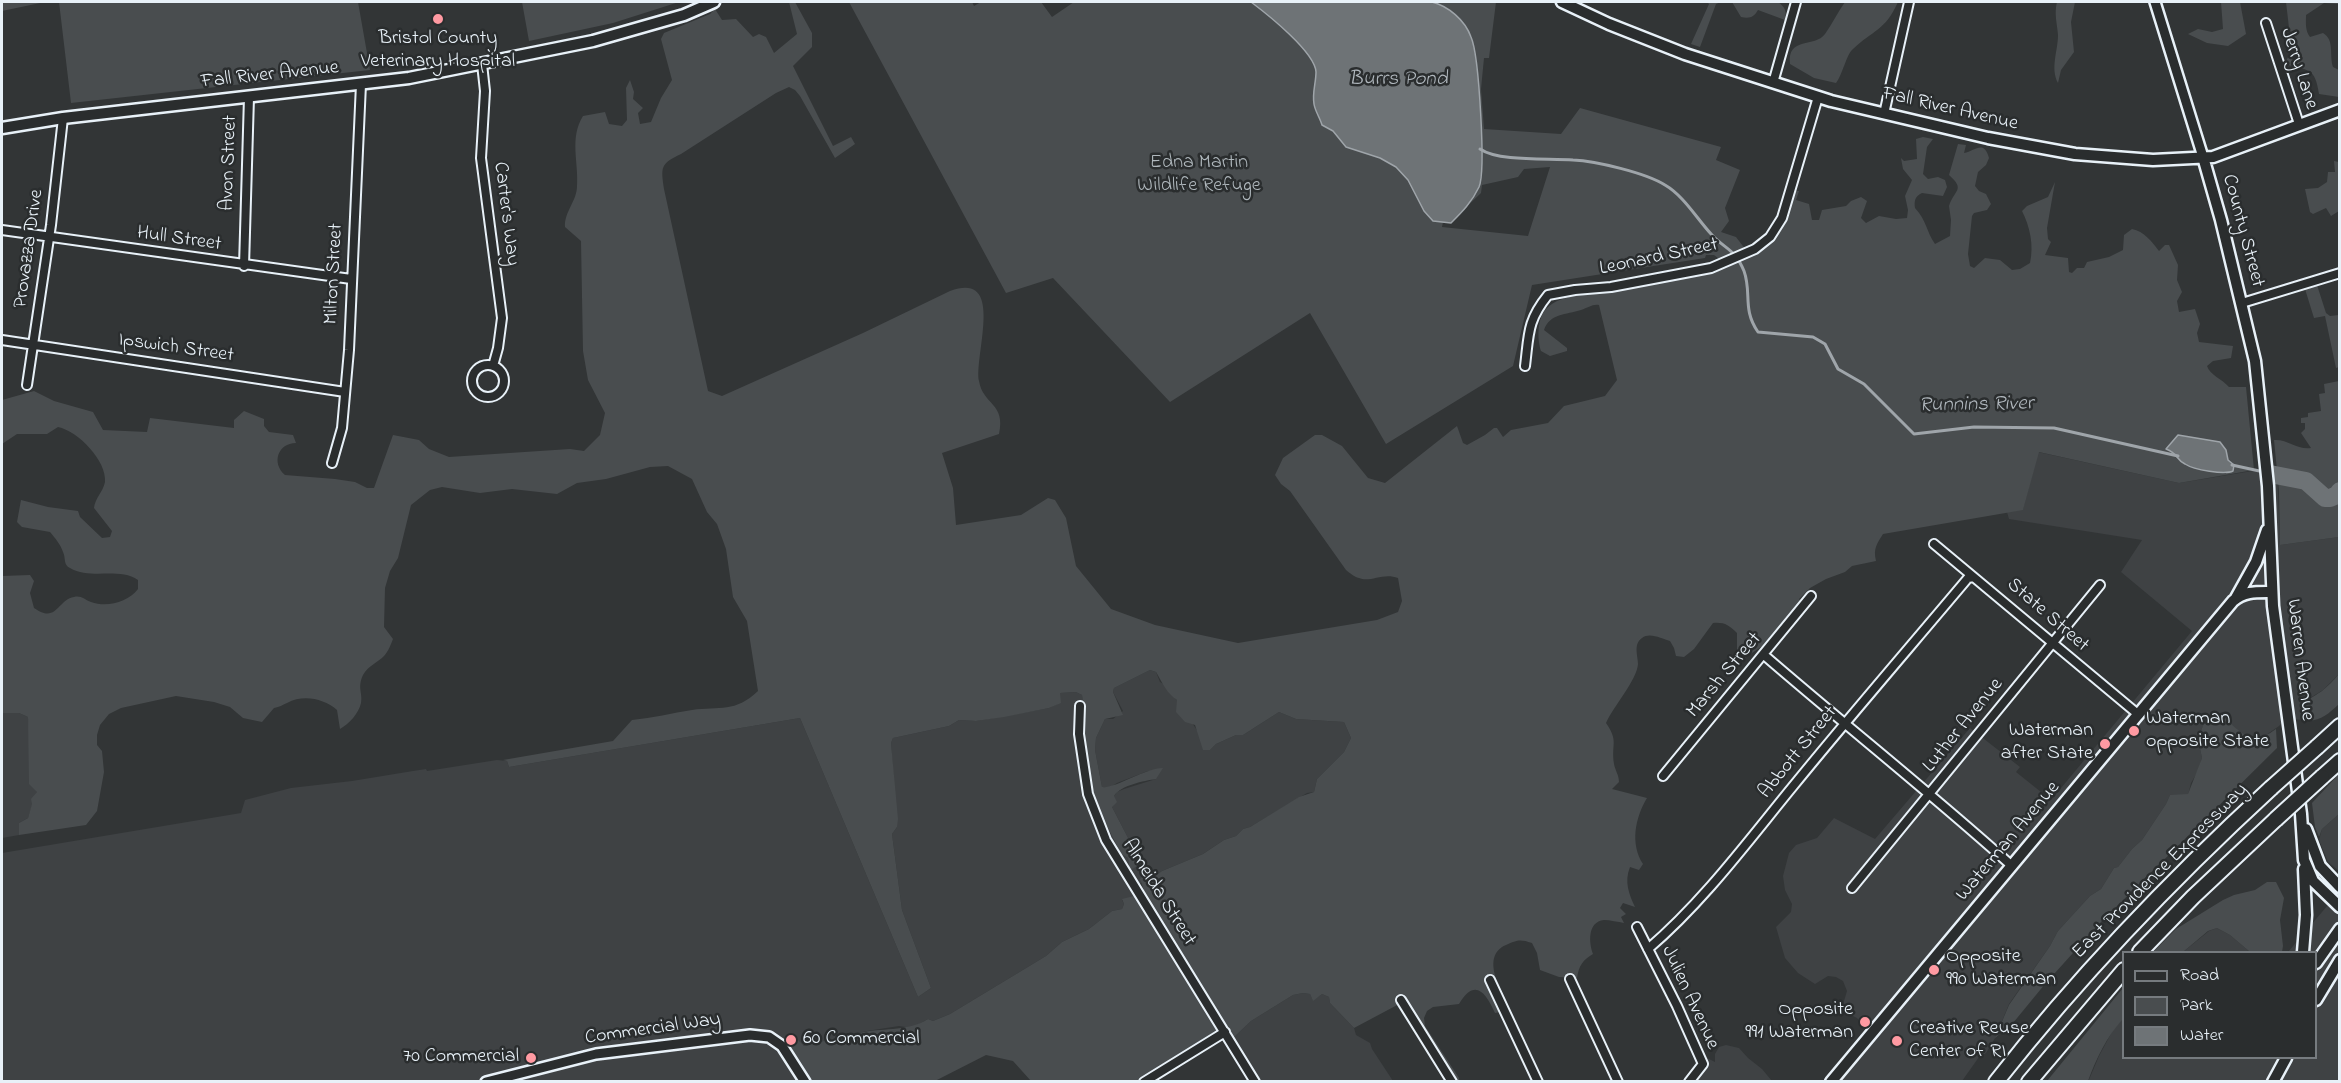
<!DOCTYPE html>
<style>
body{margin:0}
#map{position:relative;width:2341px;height:1083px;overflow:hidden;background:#323536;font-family:"Indie Flower",sans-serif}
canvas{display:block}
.frame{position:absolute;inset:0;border:3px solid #e8f1f8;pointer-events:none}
.legend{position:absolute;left:2122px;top:951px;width:195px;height:108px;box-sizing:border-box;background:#2a2d2e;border:2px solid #767b7f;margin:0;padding:8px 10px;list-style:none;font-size:18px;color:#e8f1f8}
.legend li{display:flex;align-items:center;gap:12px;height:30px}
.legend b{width:30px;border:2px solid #767b7f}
</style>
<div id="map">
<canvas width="2341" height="1083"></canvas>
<div class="frame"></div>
<ul class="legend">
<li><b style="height:8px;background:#2a2d2e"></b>Road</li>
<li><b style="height:16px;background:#494d4f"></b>Park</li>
<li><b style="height:16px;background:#6e7376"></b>Water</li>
</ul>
</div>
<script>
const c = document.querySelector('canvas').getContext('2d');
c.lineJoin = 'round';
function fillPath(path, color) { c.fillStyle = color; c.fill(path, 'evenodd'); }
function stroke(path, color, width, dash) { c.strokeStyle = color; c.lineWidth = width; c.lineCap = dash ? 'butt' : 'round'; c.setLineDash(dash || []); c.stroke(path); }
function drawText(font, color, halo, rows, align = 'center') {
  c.font = font + ' "Indie Flower",sans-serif'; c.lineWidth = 5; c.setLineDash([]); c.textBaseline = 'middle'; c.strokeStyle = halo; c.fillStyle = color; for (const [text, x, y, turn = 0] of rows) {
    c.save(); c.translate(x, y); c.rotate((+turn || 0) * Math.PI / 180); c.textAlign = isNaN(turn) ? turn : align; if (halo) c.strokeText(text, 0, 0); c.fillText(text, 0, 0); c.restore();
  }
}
const built = new Path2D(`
 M2038,452L2179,483L2277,467L2280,545L2339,537V674L2323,690L2310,698L2300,715L2302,720L2292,719L2289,715L2279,726L2266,735L2256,737L2245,736L2234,728L2224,718L2207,716L2198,739L2202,758L2198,771L2191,783L2188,795H2170L2166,804L2142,840L2132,849L2118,867L2114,868L2101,889L2090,896L2058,931L2050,946L2009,1004L1995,1038L1986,1053L1979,1057L1962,1081H1832L1877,1028L1863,1025L1857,1018L1845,1012L1842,1008L1847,991L1843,981L1836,977L1828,976L1815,984L1798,973L1785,958L1776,927L1791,912L1792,904L1785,890L1783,876L1789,853L1796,845L1817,838L1834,818L1875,839L1970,728L2020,767L2016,772L2051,800L2192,631L2121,572L2142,540L2009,519L2007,512L2023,509Z
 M1150,670L1156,672L1160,682L1167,686L1170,694L1177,700L1210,750L1216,744L1236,735H1243L1279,712L1296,719L1344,722L1351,738L1344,752L1317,779L1314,792L1307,793L1250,827L1243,829L1236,836L1224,840L1203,854L1162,871L1152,878L1146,877L1140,884L1146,896L1145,899L1122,900L1124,904L1122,909L1112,911L1089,929L1062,942L1046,956L950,1014L933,1021L928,1019L912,1028L899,1026L867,1031L804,1046L799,1043L803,1081L2,1082V853L241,813L245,800L291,788L352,781L413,771L426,769L427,771L497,760L507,761L509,767L800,718L918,997L931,988L902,910L892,834L897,827L891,743L893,738L949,726L959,720L976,721L1049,708L1057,704L1059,693L1076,692L1082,695L1083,703L1084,774L1090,778L1098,808L1121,854L1128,858L1129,868L1139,859L1112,807L1114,796L1117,792L1124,789L1156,779L1148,771L1117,783L1109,788L1102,787L1095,750L1096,738L1105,719H1113L1123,711L1113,692L1114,688Z
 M2,713H19L28,717L37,792L28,818L19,823V835L2,838Z
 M2339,814V871L2328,862L2319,840L2322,829Z
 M2339,892V1081L2088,1082L2099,1056L2114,1028L2123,1019L2124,1058H2316V952H2288Z
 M2217,928L2230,935L2250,952H2183L2209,931Z
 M1303,993L1310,994L1313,1000L1322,994L1329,997L1330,1003L1354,1028L1356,1035L1370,1043L1372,1049L1393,1081H1254L1231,1040L1251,1021L1293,995Z
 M1698,1041L1707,1058L1715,1062V1054L1719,1047L1726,1045L1739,1048L1748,1058L1762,1069L1772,1081L1688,1082L1701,1065L1693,1044Z`);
const green = new Path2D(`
 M2,2H45L2,11Z
 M59,2H358L370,70L71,103Z
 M522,2H679L613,23L529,41Z
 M789,2H795L812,33V47L793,66L833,146L851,137L855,144L835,158L800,96L795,90L789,87L776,93L681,154C660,164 661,167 664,189L708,391L722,396L863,333L950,291C1006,270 974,355 979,381C983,405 1006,403 999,434L942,453L953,488L956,525L1021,515L1048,498L1055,500L1066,518L1076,566L1111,609L1155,625L1238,643L1377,620L1398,612L1402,601L1398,578C1383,572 1370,583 1359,578C1354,577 1350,573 1346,570L1290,491L1281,484L1275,475L1283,458L1315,435H1322L1342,446L1368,478L1385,483L1457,426L1463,443L1467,445L1485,435L1494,428H1497L1503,437L1511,430L1548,423L1564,406L1605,396L1617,380L1599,305C1592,304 1588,308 1581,310C1566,315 1550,313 1544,330L1567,348V351L1550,356L1541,351C1537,339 1537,317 1547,308C1562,293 1590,296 1609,292C1648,284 1688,277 1726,264L1714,255H1706L1705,258L1532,285L1513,366L1386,444L1310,313L1170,402L1053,278L1006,293L849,2H972L974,6L981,2H1041L1052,17L1074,2H1496L1489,58H1484L1481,89L1484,129L1561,134L1580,108L1721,147L1716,160L1740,170L1725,208L1729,221L1721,232L1736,237L1749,254L1784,222L1796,191H1799L1796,200L1809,204L1812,220H1819L1822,210L1846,206L1851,201L1861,197L1867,201L1861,218L1866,223L1879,216L1896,219L1907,218L1908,210L1905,196L1912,180L1903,169L1901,158L1904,161L1917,159L1916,139L1923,137L1933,139L1927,147L1923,174L1928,179L1938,177L1945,180L1947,187L1943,196L1922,193C1915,196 1914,201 1915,208C1927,221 1926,231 1935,244L1950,236L1951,220L1949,206C1954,190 1966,190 1949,175L1958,144L1966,145L1964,153C1975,151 1984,139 1989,158L1986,165L1978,172L1975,186L1979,191L1986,194L1991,204L1987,210L1974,213L1972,216L1968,254L1970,266L1974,268L1985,258L2000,260L2012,270L2020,269L2030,263C2034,245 2030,227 2022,211L2027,206L2048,197L2055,182L2047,228L2048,239L2051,242L2045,255L2068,258L2069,272L2072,273L2077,268H2084L2087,262L2109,257L2123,250L2124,235L2132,229C2144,231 2152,242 2159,251L2165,245H2169L2178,265L2177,280L2182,292L2177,301L2179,312L2195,309L2200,324L2197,333L2199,342L2233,346L2231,358L2213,361L2207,366C2210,375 2222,379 2229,387H2246L2254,470L2179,483L2039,452L2023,510L1883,534C1877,544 1873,548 1876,561L1852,566L1845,572L1826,579L1810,588L1799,599L1803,605L1764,651L1761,647L1743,659L1737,649V633C1729,625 1724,622 1713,623L1694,649L1684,657L1676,656L1674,648L1670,641C1662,639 1650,632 1642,638C1633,644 1638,656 1638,664C1637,680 1613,707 1606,723C1619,742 1611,743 1614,764C1615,770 1619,775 1619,782L1612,789L1647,798C1635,818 1630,844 1643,864L1639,870L1630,867C1624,882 1629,894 1635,907L1623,903L1620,908L1626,914L1621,917L1624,923C1618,922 1610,920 1604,920C1587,922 1589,943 1593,954C1583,960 1579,965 1577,978L1559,977L1540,970L1537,953L1532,943C1520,939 1517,940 1506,945C1480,956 1501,991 1510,1010L1495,1013C1486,993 1475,977 1459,1004L1433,1007L1427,1011L1424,1018L1425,1026L1459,1078V1082L1451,1081L1401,1003L1354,1028L1330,1003L1329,997L1322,994L1313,1001L1310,994L1303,993L1293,995L1251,1021L1231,1040L1225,1035L1144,1081H1031L1013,1061L986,1055L935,1081H803L777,1039L788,1041L794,1036L804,1046C824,1041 844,1035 864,1032C885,1028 910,1031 928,1019L933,1021L950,1014L1046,956L1062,942L1089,929L1112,911L1122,909L1124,904L1122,899L1138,895L1145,899L1146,896L1140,879L1144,875L1152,878L1162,871L1203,854L1224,840L1236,836L1243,829L1250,827L1299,797L1314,792L1317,779L1344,752L1351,738L1344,722L1296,719L1279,712L1243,735H1236L1216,744L1210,750H1203L1195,725L1185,722L1176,712L1177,700C1167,694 1162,682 1156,672L1150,670L1114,688L1113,692L1123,715L1105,719L1096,738L1095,750L1102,787C1115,789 1145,768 1163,768L1156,779C1144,781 1121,785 1114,796L1117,802L1112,807L1139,859V865L1132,869L1129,868L1128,858L1121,854L1098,808L1090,778L1084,774L1079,708L1083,703L1082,695L1076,692L1060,693L1061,703L1049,708L1004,717L976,721L959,720L949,726L893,738L891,743L898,819L897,827L892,834L902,910L931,988L918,997L800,718L509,767L507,761L503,760L613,741L632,720C653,718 672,713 692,710C720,706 735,713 758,691L747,621L733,597L726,549L717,524L707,512L692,479L668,466L650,467L606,479L577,483L557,494L512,489L480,493L442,487L430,490L411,505L398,558L390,571L385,588L384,627L393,639C391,644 388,652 384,656C377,663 369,665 363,675C357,688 363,693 361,703C359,713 349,724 340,729L337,710C324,699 304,694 287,703C282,705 280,707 274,708L262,722L243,718L230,707L214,702L176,696L121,708L109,714L100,725L97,735V745L102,751L104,772L97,811L86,825L19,835V823L28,818L32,804L31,799L37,792L29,784L28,717L19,713H2V576L30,575L34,581L30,593L34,608C57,624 57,600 74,597C81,595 85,600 91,602C107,608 128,602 138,589V580C119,567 90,580 70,568C63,565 66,558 63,552C61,545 55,538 50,532L22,527L17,522L21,500L48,507L78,511L80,517L102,538L110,537L112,531L94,508C95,498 103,492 105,482C107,461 78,431 58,427L47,434H17L2,444V400L34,391L54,401L93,412L103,430L147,432L150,418L234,428V420L244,411L264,419V426L269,432L293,435L296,443C278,443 271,463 285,475L335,479L355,482L367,488H374L393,435L419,440L429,449L449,457L570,449L584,451L600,435L605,413L588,380L583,351L581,241L565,227C564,212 577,201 577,186C579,163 569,138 583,116L605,112L609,124L622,126L627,120L626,88L630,80L634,92L633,99L643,108L638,113L640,124L651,122L661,98L672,80L661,39L664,33L710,14L715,9L722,20L736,19L753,37L759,34L766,37L774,53L797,34ZM1550,167L1528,236L1442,227L1443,222L1456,217L1481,193L1482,185L1518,177L1524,169ZM2226,450L2228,460L2226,474L2179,459L2175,453Z
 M1707,2H1721L1716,4L1700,47L1691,44L1709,4Z
 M1732,2H1778C1785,7 1787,11 1785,20L1758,10C1754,17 1750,19 1741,17Z
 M1845,2H1898C1885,31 1873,30 1853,49C1846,55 1843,74 1836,83L1814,78L1790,64C1787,36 1815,48 1825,34C1832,24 1838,12 1845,2Z
 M2057,2H2075L2071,22L2074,52L2061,70L2058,83C2050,68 2058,51 2058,35C2057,23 2054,14 2057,2Z
 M2221,2H2240L2246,34L2228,46L2207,43L2188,34L2198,29L2212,32L2223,29Z
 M2286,2H2339V4L2324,3L2306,15C2306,24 2305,30 2310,37L2323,33C2335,40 2329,55 2333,67L2339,70V97L2319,94C2315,67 2309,71 2285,64L2288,57L2294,59L2301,55L2289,28Z
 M2334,161L2339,162V211L2331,216L2326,208L2313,214L2310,212L2305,189L2318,188L2327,182L2328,172H2335Z
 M2317,285L2326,313L2330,316L2339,315V367L2336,368L2325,316L2314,318L2305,289Z
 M2339,381V537L2280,545L2279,491L2274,440C2288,439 2297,450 2311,448L2301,433L2305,429V423H2301V418L2308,417V413L2321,411L2319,394L2325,393L2324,384Z
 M2339,674V704C2327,715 2319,723 2302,720C2296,704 2312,698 2322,691C2328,686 2334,680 2339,674Z
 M2218,714C2239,727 2248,750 2276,729L2277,748L2101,922L2045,984L2013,1023L1995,1038L2009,1005L2050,946L2058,931L2090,896L2101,889L2114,868L2118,867L2132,849L2142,840L2166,804L2170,795L2188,794L2202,758L2198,739L2207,715Z
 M2339,774V814L2322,829L2319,837L2315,827L2312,803Z
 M2267,882H2276L2284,898L2280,920L2283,946L2282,952H2250L2230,935L2217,928L2208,931L2183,952H2153L2176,929L2223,900L2234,895L2255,890Z
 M2123,988V1019C2107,1036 2096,1059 2088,1081H2047Z`);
const water = new Path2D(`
 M1251,2H1432C1448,6 1465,20 1471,37C1479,55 1486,171 1479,187C1472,202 1462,212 1451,223L1433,221L1424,211L1408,180L1396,167L1380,158L1346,147L1333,131L1322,125C1320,118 1315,111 1314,104C1312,93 1316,83 1316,72C1315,52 1267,14 1251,2Z
 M2178,435L2220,442L2226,450L2228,460L2234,465L2233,471C2225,475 2194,470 2185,464C2175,459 2179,454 2166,449Z`);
const stream = new Path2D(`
 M1480,149C1499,162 1548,158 1573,160C1596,161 1646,173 1665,185C1684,196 1697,219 1712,235C1726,250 1735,249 1744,271C1752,293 1742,309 1758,332L1813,337L1825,344L1838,369L1864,384L1914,434L1974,427L2054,428L2178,456
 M2232,465L2264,472`);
const river = new Path2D(`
 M2270,474L2306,481L2325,498H2330L2337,495L2340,491`);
const minor = new Path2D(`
 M2266,23L2299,124
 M482,64L485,91L481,158L502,318L498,348L493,366
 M1773,83L1796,2
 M1884,114L1909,2
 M2,230L351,279
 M244,266L249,97
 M2242,303L2340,273
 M2,340L345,392
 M472 381a16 16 0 1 1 32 0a16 16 0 1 1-32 0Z
 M1525,366C1529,334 1527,321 1548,295L1575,290L1611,287L1711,268L1755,249L1770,237L1782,218L1818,97
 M27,385L51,225L63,118
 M332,463L342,428L349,350L361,84
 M1934,544L2139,715
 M1764,655C1846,726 1931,793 2012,866
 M1080,706L1079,734L1088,794L1106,840L1255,1082
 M1663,776L1811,596
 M1852,888L2100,585
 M1637,927L1677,1006L1703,1064L1689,1082
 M1648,949C1704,901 1748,841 1794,785C1851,715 1910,647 1968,578L1973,577
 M1570,979L1618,1082
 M1490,980L1538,1082
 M1401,1000L1452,1082
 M1144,1082L1225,1032`);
const tertiary = new Path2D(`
 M2155,2L2203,157
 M486,1082L596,1054L750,1035L769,1037L782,1046L805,1082`);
const secondary = new Path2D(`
 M1562,2L1609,24L1685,54L1831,101L1988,138L2075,154L2153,160L2213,157L2340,110
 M2,128L63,118L409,78L593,41L684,15L714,2
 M2203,157L2221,220L2255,361L2268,486L2273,606L2301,814L2304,860L2313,881L2340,907
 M2236,598L2256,562L2267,530
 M2306,829L2320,866L2340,887
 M2303,952L2306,915L2304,869
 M2316,963L2340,929
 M2316,1000L2340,960
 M1831,1082L2233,601C2244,591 2257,592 2272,592
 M2273,1082L2286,1058`);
const motorway = new Path2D(`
 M2317,747L2340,726
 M2322,777L2340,761
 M2140,952L2193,897L2276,819
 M1996,1082C2079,976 2172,879 2271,788
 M2029,1082L2124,970`);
const motorwayBridge = new Path2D(`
 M2271,788L2317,747
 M2276,819L2322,777`);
const markers = [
 [438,19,6,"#ff9aa2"],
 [2134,731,6,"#ff9aa2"],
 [2105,744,6,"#ff9aa2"],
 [1934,970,6,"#ff9aa2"],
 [1865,1022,6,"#ff9aa2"],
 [791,1040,6,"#ff9aa2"],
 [1897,1041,6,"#ff9aa2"],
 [531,1058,6,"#ff9aa2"]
];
const poiNames = [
 ["Bristol County",438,40,"center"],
 ["Veterinary Hospital",438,63,"center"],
 ["Waterman",2146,720],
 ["opposite State",2146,743],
 ["Waterman",2093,732,"right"],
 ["after State",2093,755,"right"],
 ["Opposite",1946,958],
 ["990 Waterman",1946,981],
 ["Opposite",1853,1011,"right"],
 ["991 Waterman",1853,1034,"right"],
 ["Creative Reuse",1909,1030],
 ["Center of RI",1909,1053],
 ["60 Commercial",803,1040],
 ["70 Commercial",519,1058,"right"]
];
const streetNames = [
 ["Jerry Lane",2298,69,72],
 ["Fall River Avenue",270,76,-6],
 ["Fall River Avenue",1950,110,13],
 ["Avon Street",230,163,-88],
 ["Carter's Way",505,214,83],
 ["County Street",2242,231,75],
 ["Hull Street",179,240,8],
 ["Provazza Drive",30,249,-82],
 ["Leonard Street",1659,258,-12],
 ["Milton Street",335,274,-87],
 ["Ipswich Street",176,349,8],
 ["State Street",2047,616,41],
 ["Warren Avenue",2299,660,83],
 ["Marsh Street",1725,676,-50],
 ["Luther Avenue",1964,726,-51],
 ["Abbott Street",1799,753,-51],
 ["Waterman Avenue",2009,842,-50],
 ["East Providence Expressway",2161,872,-45],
 ["Almeida Street",1158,893,58],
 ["Julien Avenue",1689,998,65],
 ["Commercial Way",653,1030,-8]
];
const parkNames = [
 ["Edna Martin",1199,164],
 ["Wildlife Refuge",1199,187]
];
const waterNames = [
 ["Burrs Pond",1398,81],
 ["Runnins River",1976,406,-1]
];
fillPath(built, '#3f4244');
fillPath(green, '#494d4f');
fillPath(water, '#6e7376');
stroke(water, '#9fa5aa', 1.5);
stroke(stream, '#9fa5aa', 3);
stroke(river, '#6e7376', 18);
stroke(minor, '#e8f1f8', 12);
stroke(tertiary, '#e8f1f8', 14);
stroke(secondary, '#e8f1f8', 15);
stroke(motorway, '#e8f1f8', 18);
stroke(minor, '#2a2d2e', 8);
stroke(tertiary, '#2a2d2e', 9);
stroke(secondary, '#2a2d2e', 10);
stroke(motorway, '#2a2d2e', 14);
stroke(motorwayBridge, '#e8f1f8', 18, []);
stroke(motorwayBridge, '#2a2d2e', 14);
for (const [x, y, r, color] of markers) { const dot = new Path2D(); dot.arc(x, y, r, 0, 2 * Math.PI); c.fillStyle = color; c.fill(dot); stroke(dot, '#2a2d2e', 2); }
drawText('20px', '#e8f1f8', '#2a2d2e', poiNames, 'left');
drawText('20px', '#e8f1f8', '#2a2d2e', streetNames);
drawText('20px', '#b0b8bd', '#2a2d2e', parkNames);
drawText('italic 21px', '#b1b8be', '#2a2d2e', waterNames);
</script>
